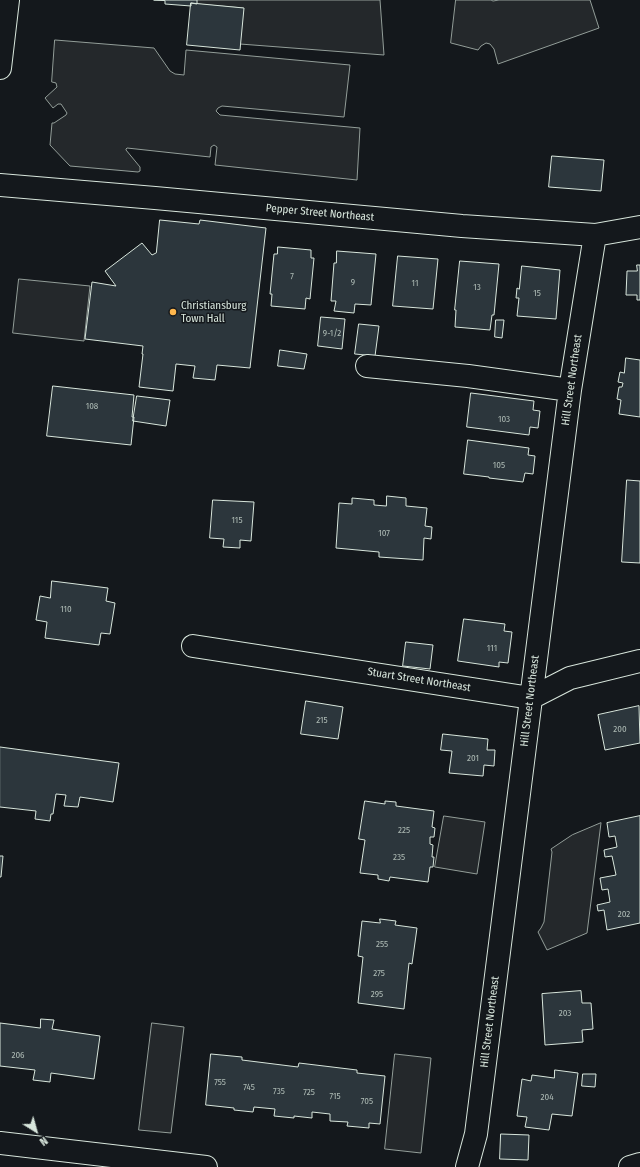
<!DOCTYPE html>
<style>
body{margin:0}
#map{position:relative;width:640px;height:1167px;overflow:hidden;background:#14181c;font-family:"Fira Sans Condensed",sans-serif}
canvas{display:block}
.north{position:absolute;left:16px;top:1111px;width:40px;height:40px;-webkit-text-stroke:3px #14181c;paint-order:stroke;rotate:143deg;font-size:11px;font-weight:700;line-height:16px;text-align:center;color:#d8e6dc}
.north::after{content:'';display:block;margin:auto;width:14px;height:18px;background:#d8e6dc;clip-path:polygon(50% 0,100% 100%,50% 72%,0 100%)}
</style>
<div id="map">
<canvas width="640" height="1167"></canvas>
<div class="north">N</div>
</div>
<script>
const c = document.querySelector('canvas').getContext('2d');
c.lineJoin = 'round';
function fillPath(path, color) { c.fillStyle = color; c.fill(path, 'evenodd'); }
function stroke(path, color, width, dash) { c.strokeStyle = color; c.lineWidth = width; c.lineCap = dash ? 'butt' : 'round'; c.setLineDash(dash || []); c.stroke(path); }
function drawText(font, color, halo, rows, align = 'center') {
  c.font = font + ' "Fira Sans Condensed",sans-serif'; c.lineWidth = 3; c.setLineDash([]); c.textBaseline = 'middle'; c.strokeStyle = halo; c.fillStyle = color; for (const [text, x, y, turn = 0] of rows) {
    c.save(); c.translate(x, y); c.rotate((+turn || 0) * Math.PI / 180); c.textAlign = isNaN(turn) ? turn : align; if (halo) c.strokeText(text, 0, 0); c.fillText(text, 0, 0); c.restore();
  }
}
const parking = new Path2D(`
 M197,0H380L384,55L240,44L243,8L197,4Z
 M456,0H491L493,1L499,0H590L599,28L498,64L494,49L490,44L486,43L481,46L478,50L451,43Z
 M55,40L154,48L170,71L175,74L184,75L186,50L350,65L344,117L222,106L218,108L216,111L220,115L360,128L357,180L215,165L217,147L214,145L211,147L210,157L127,148L126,149V150L140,167V171L138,172L70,166L50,145L52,123H54L66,115L67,113L61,104H58L53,108L45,98L57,87L56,83L52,82Z
 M19,279L90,286L84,341L13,333Z
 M444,816L485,822L477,874L435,867Z
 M601,823L587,933L547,950L538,932L541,928L544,922L552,852L551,849L572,835Z
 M152,1023L184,1027L171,1133L139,1130Z
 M395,1054L431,1058L421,1153L385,1149Z`);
const building = new Path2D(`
 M154,0H197V4L191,3V6L165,4V1Z
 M191,3L244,8L240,50L187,45Z
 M552,156L604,160L601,191L549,187Z
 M160,220L199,224L200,220L266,228L250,368L217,365L215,380L193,378L195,366L176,364L173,391L139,387L143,354H142L143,346L85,339L92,282L116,286L105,271L142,243L152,255L156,253Z
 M278,247L311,250V258H314L310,299L306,298L305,309L271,306L272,294H270L274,254H277Z
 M337,251L376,254L371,305L355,304L354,313L334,311L336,301H331L334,263H336Z
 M398,256L438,259L433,309L393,306Z
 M460,261L499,264L494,315H492L490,330L455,327L456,310H455Z
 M637,265H640V300H637V295H626L627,271H637Z
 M522,266L560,270L556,319L517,316L519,298H516L517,288L519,289Z
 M321,317L345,319L342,349L318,346Z
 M496,320H504L502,338L495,337Z
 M359,324L379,326L375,356L355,354Z
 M280,350L307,354L304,369L278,366Z
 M626,358L640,360V417L619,414L621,400L617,399L619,387H622L623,383L618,382L620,372L624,373Z
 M53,386L134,395L132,417H134L131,445L47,436Z
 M471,393L534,401L533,410L540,411L538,428L530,427L529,435L467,427Z
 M137,396L170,400L166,426L133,421Z
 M468,440L529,448L528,455L535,456L533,474L525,473L523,482L489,478V477L464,474Z
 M627,480L640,481V563L622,562Z
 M387,496L406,498V506L427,508L425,526L432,527L431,539L424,538L423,560L379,557V552L336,548L339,503L352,504V498L374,500V505L386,506Z
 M213,500L254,502L251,541L240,540V548L223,547L224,539L210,538Z
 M52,581L108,588L106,601L115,603L110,634L101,633L99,645L45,638L47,622L36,620L40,596L50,598Z
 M464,619L505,624L504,631L512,632L508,663L499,662V667L458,661Z
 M406,642L433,645L430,669L403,666Z
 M306,701L343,707L338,739L301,734Z
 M639,706L640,743L605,750L598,715Z
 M443,734L488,739L487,750H495L494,766L484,765L483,776L449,773L452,751L441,750Z
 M0,747L119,763L113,802L80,797L78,807L64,806L66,795L56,794L53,814H51L50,821L35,819L36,811L0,807Z
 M365,801L385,804V801L396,802V806L434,811L432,827L435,828L434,837H430V844L433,845L432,857H434L433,867H430L428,882L390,877L389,881L378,879V875L360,873L365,840L359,839Z
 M640,816V923L607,930L604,910L598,911L597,905L610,902L608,889L602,890L600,878L616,875L612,856L605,857L604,850L617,847L615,836L609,837L607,823Z
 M0,856H3L1,877H0Z
 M380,919L396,921L395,925L417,928L412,964L409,963L404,1009L358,1003L363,957L358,956L362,921L380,923Z
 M581,991L582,1003H591L593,1029L582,1030L583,1042L545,1045L542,994Z
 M41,1019L54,1020L52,1029L100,1036L94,1079L51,1073L50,1082L33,1080L35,1070L0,1066V1023L40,1028Z
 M211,1054L242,1057V1060L298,1067L299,1063L357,1070V1073L385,1076L380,1124L369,1123V1128L347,1126L348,1122L330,1121V1114L312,1112V1118L294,1116V1118L274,1116L275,1109L254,1107L253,1112L234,1110V1108L206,1105Z
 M555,1070L578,1073L572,1116L552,1114L549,1130L525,1127L527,1117L517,1116L522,1079L531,1081L532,1075L554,1078Z
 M583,1074H596L595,1087L582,1086Z
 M501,1134L529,1135L528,1160L500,1159Z`);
const minor = new Path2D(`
 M0,185L155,198L462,226L595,235L640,227
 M367,366L468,376L570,390
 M193,646L531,698L570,678L640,661
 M0,1143L206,1167
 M467,1167L476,1134L570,390L595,235
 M630,1167L640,1164`);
const major = new Path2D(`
 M0,68L8,0`);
const markers = [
 [173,312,4,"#ffb74d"]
];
const numberNames = [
 ["7",292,276],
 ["9",353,282],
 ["11",415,283],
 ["13",477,287],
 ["15",537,293],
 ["9-1/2",332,333],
 ["108",92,406],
 ["103",504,419],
 ["105",499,465],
 ["115",237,520],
 ["107",384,533],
 ["110",66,609],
 ["111",492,648],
 ["215",322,720],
 ["200",620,729],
 ["201",473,758],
 ["225",404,830],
 ["235",399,857],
 ["202",624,914],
 ["255",382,944],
 ["275",379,973],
 ["295",377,994],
 ["203",565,1013],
 ["206",18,1055],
 ["755",220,1082],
 ["745",249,1087],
 ["735",279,1091],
 ["725",309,1092],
 ["715",335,1096],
 ["204",547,1097],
 ["705",367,1101]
];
const streetNames = [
 ["Pepper Street Northeast",320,213,5],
 ["Hill Street Northeast",572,380,-82],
 ["Stuart Street Northeast",419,680,9],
 ["Hill Street Northeast",530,701,-83],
 ["Hill Street Northeast",490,1022,-83]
];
const poiNames = [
 ["Christiansburg",181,306],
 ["Town Hall",181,319]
];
fillPath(parking, '#24282b');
stroke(parking, '#939e99', 1);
fillPath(building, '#2c363c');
stroke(building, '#d8e6dc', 1);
stroke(minor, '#d8e6dc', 24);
stroke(major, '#d8e6dc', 24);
stroke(minor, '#14181c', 22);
stroke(major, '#14181c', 22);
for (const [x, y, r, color] of markers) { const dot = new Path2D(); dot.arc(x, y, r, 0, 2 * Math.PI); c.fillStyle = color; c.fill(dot); stroke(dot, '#14181c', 1.5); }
drawText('9px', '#adbab4', null, numberNames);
drawText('11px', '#d8e6dc', '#14181c', streetNames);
drawText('11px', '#d8e6dc', '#14181c', poiNames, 'left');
</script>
